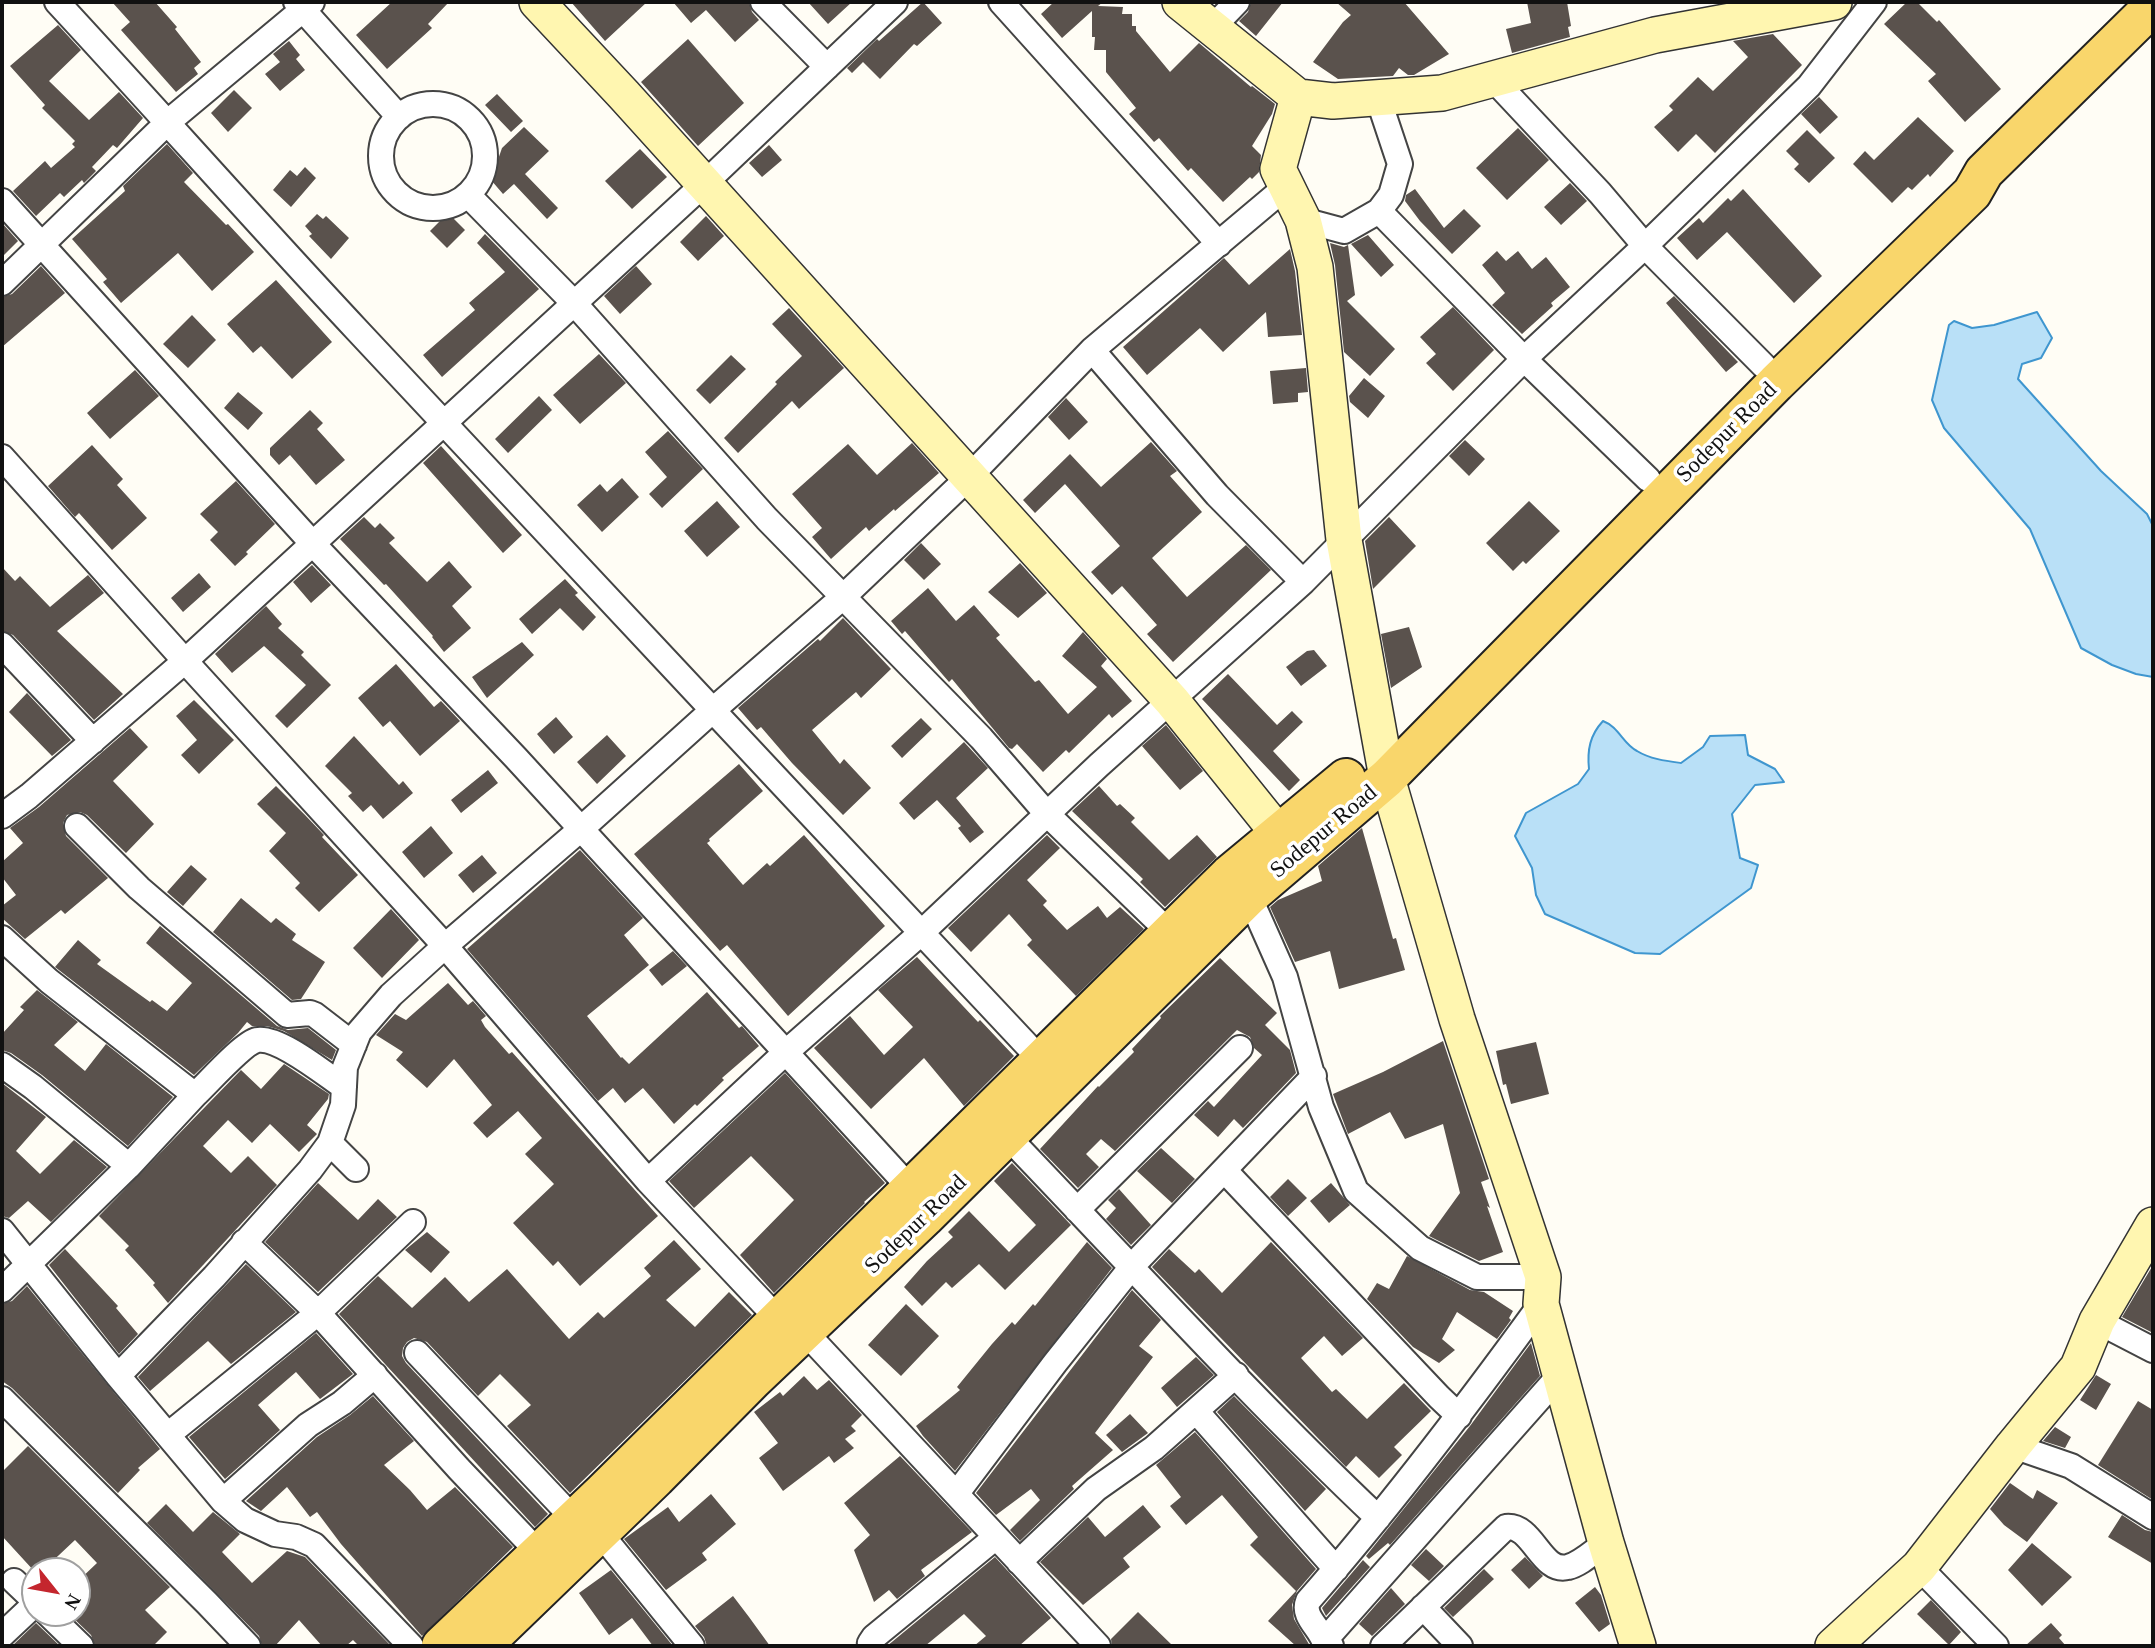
<!DOCTYPE html>
<style>
body{margin:0}
#map{position:relative;width:2155px;height:1648px;overflow:hidden;background:#fffdf5;font-family:"Times New Roman",serif}
canvas{display:block}
.frame{position:absolute;inset:0;border:4px solid #111;pointer-events:none}
.north{position:absolute;left:21px;top:1557px;width:70px;height:70px;box-sizing:border-box;background:#fff;border:2px solid #a0a0a0;border-radius:50%;rotate:121deg;font-size:19px;font-weight:700;line-height:28px;text-align:center;color:#111}
.north::after{content:'';display:block;margin:auto;width:24px;height:32px;background:#c4262e;clip-path:polygon(50% 0,100% 100%,50% 72%,0 100%)}
</style>
<div id="map">
<canvas width="2155" height="1648"></canvas>
<div class="frame"></div>
<div class="north">N</div>
</div>
<script>
const c = document.querySelector('canvas').getContext('2d');
c.lineJoin = 'round';
function fillPath(path, color) { c.fillStyle = color; c.fill(path, 'evenodd'); }
function stroke(path, color, width, dash) { c.strokeStyle = color; c.lineWidth = width; c.lineCap = dash ? 'butt' : 'round'; c.setLineDash(dash || []); c.stroke(path); }
function drawText(font, color, halo, rows, align = 'center') {
  c.font = font + ' "Times New Roman",serif'; c.lineWidth = 7; c.setLineDash([]); c.textBaseline = 'middle'; c.strokeStyle = halo; c.fillStyle = color; for (const [text, x, y, turn = 0] of rows) {
    c.save(); c.translate(x, y); c.rotate((+turn || 0) * Math.PI / 180); c.textAlign = isNaN(turn) ? turn : align; if (halo) c.strokeText(text, 0, 0); c.fillText(text, 0, 0); c.restore();
  }
}
const water = new Path2D(`
 M2037,312L2052,338L2041,358L2022,364L2018,379L2101,471L2147,514L2153,526V677L2136,674L2112,665L2081,648L2030,529L1944,428L1932,400L1949,325L1954,321L1972,328L1994,325Z
 M1603,721C1619,727 1623,744 1637,751C1650,759 1666,761 1681,763L1703,747L1710,736L1745,735L1748,755L1775,769L1784,782L1755,785L1732,814L1740,858L1758,865L1751,888L1660,954L1635,953L1545,914L1536,895L1532,868L1515,836L1526,813L1578,784L1589,769C1587,750 1590,735 1603,721Z`);
const building = new Path2D(`
 M112,2H155L177,27L175,29L201,62L194,68L198,74L176,92L121,30L130,22Z
 M392,2H449L428,24L432,28L387,69L356,35Z
 M571,2H647L605,41Z
 M673,2H749L752,12L759,20L735,42L706,10L691,23Z
 M808,2H852L828,24Z
 M923,2L942,23L917,46L914,44L880,79L863,62L852,73L847,68L877,39L879,41Z
 M1054,2H1103L1098,6L1123,7L1122,14H1132V26H1136V31L1170,72L1199,43L1251,87L1252,86L1275,104L1272,114L1252,146L1261,155L1259,172L1252,179L1250,177L1223,202L1191,168L1188,171L1159,138L1154,142L1129,114L1136,108L1106,72V50H1094L1095,37H1092V11L1062,38L1041,14Z
 M1251,2H1283L1256,36L1239,21L1248,12Z
 M1336,2H1404L1449,54L1414,75H1408L1399,68L1393,76L1338,79L1313,62L1343,22L1351,15Z
 M1527,2H1567L1571,26L1568,27L1570,37L1512,53L1506,29L1531,23Z
 M1907,2H1917L1937,22L1939,20L2001,89L1965,122L1928,81L1936,74L1884,24Z
 M58,25L81,50L49,81L89,120L119,92L143,118L117,148L113,145L92,167L96,171L84,183L82,180L64,197L60,193L36,216L13,191L45,161L51,168L75,147L72,144L75,141L42,108L45,105L10,66Z
 M1773,34L1802,65L1715,153L1696,134L1678,152L1654,127L1673,110L1669,106L1698,77L1713,91L1748,57L1733,41Z
 M688,39L744,103L698,146L641,82Z
 M289,41L300,55L296,59L305,70L280,91L265,74L280,62L273,54Z
 M234,90L252,108L228,132L211,113Z
 M497,94L523,121L511,132L485,105Z
 M1819,97L1838,117L1820,134L1801,114Z
 M1918,117L1954,151L1930,177L1928,174L1912,190L1908,187L1892,203L1853,164L1865,151L1874,160Z
 M524,127L549,151L525,174L558,208L547,219L514,184L503,194L491,180L502,148Z
 M1518,128L1549,160L1507,200L1476,168Z
 M1807,130L1835,158L1809,183L1794,169L1799,164L1786,151Z
 M167,144L193,173L184,182L226,225L228,224L254,252L212,291L178,253L121,303L103,282L107,279L72,239L125,191L123,186Z
 M769,145L782,160L762,177L749,163Z
 M640,149L667,177L632,209L605,181Z
 M305,167L316,178L291,207L273,190L290,170L297,176Z
 M1570,183L1587,201L1561,225L1544,207Z
 M1415,189L1444,228L1464,209L1481,226L1452,254L1420,221L1405,201L1406,195Z
 M1743,189L1822,276L1794,303L1727,232L1697,260L1677,238L1699,218L1703,223L1728,198L1731,201Z
 M448,213L465,230L447,248L430,231Z
 M317,214L323,219L326,216L349,238L331,259L309,236L312,234L305,226Z
 M706,216L724,236L698,261L680,242Z
 M2,223L18,241L2,257Z
 M485,234L539,289L442,377L423,355L475,310L469,303L505,272L477,243Z
 M1368,235L1394,265L1381,277L1351,244Z
 M1330,243L1344,247L1348,245L1355,295L1347,301L1395,349L1370,376L1344,352L1335,265Z
 M1290,249L1295,271L1302,335L1268,337L1266,312L1223,352L1200,328L1147,375L1123,347L1224,258L1249,285Z
 M1497,251L1506,261L1518,251L1532,269L1546,257L1570,287L1551,303L1553,306L1522,334L1492,305L1505,293L1482,265Z
 M41,266L65,293L2,347V297L12,294Z
 M636,266L652,284L620,314L604,296Z
 M276,280L332,342L292,379L261,346L253,353L227,324Z
 M1674,296L1738,362L1726,372L1666,303Z
 M1453,307L1494,350L1453,391L1426,363L1436,354L1420,337Z
 M789,308L844,368L799,409L792,401L738,453L724,438L777,384L775,382L802,356L772,324Z
 M192,315L216,340L188,368L163,344Z
 M599,354L626,383L580,424L553,395Z
 M731,355L746,369L710,404L696,390Z
 M1306,368L1308,392L1298,393V402L1273,404L1270,371Z
 M135,370L159,396L110,439L87,413Z
 M1364,378L1385,396L1368,418L1350,402L1349,396Z
 M238,392L263,413L248,430L224,408Z
 M539,396L552,410L508,453L495,439Z
 M1066,398L1088,422L1069,440L1048,417Z
 M310,410L323,423L317,429L345,460L316,485L290,455L279,465L270,455V448Z
 M668,431L703,469L662,508L649,494L667,477L645,452Z
 M1465,440L1485,459L1469,476L1449,456Z
 M1151,442L1177,471L1170,476L1202,512L1152,558L1187,597L1246,545L1271,570L1173,662L1147,634L1157,625L1122,586L1112,595L1091,572L1120,546L1065,484L1035,513L1023,500L1070,454L1101,487Z
 M912,443L939,473L895,511L894,509L869,531L866,527L831,559L812,537L822,528L792,494L848,444L877,475Z
 M92,445L123,479L117,485L147,518L112,550L79,513L75,517L48,486Z
 M441,446L522,535L503,553L423,463Z
 M622,478L639,497L602,532L577,505L600,484L607,492Z
 M236,481L275,524L246,552L248,554L235,566L210,540L218,532L200,514Z
 M717,501L740,527L707,557L684,531Z
 M1529,501L1560,531L1526,564L1523,561L1513,571L1486,543Z
 M364,517L375,528L380,523L395,538L389,543L427,582L449,561L472,587L452,606L471,628L444,652L432,637L433,636L386,584L384,585L340,539Z
 M1389,517L1416,546L1373,589L1365,541Z
 M921,543L941,564L924,580L904,560Z
 M1020,563L1047,593L1018,618L988,592Z
 M312,565L331,585L311,603L293,582Z
 M2,567L15,581L20,576L50,607L88,575L104,593L57,631L123,694L94,720L13,635L2,631Z
 M199,573L211,587L183,612L171,598Z
 M565,579L578,593L575,595L596,617L583,631L560,608L532,634L519,619Z
 M928,588L956,621L974,605L1000,635L996,638L1035,682L1039,680L1068,714L1097,687L1062,656L1083,632L1107,659L1101,666L1132,701L1112,718L1109,714L1069,753L1066,750L1043,772L1017,744L1012,749L1009,748L952,679L949,682L905,631L902,634L891,621Z
 M266,606L282,624L278,628L304,652L301,655L331,685L287,728L275,716L306,685L264,646L232,673L215,654Z
 M843,618L891,669L861,698L856,692L812,730L840,764L844,759L871,788L843,815L792,763L761,727L757,730L738,708L818,639L820,641Z
 M1409,627L1422,667L1391,688L1381,634Z
 M522,642L534,655L487,698L472,677Z
 M1314,650L1327,666L1301,686L1286,667L1307,651Z
 M396,664L434,707L441,701L460,721L420,756L390,721L383,727L358,698Z
 M1228,674L1277,725L1292,711L1303,722L1273,751L1300,780L1289,791L1202,699Z
 M27,693L71,740L52,756L9,712Z
 M194,700L234,740L199,774L181,755L197,740L176,716Z
 M556,717L573,737L554,754L537,734Z
 M921,718L932,729L902,758L891,746Z
 M1166,725L1203,771L1180,790L1142,746Z
 M130,728L148,747L113,781L154,824L126,853L87,815L80,812L67,815L63,823L66,836L108,878L65,914L61,910L25,939L2,918V906L16,895L2,877V862L23,843L10,828L39,807Z
 M607,735L626,756L597,784L577,762Z
 M354,736L399,785L403,781L413,793L383,819L371,805L363,812L348,796L352,793L325,766Z
 M964,742L988,768L956,798L984,832L970,843L958,828L961,826L937,800L914,820L899,803Z
 M739,764L763,791L709,839L710,841L707,843L743,885L767,863L770,866L804,835L885,926L788,1016L727,945L720,951L634,854Z
 M488,770L498,783L461,813L451,800Z
 M276,786L305,815L324,835L322,837L358,875L319,912L295,888L300,883L269,851L286,833L257,804Z
 M1099,786L1117,806L1120,804L1135,818L1131,822L1169,860L1197,835L1217,857L1165,907L1140,882L1143,879L1072,811Z
 M431,826L453,853L424,878L402,852Z
 M1362,828L1393,939L1396,938L1405,970L1339,989L1330,951L1295,962L1270,907L1278,900L1322,881L1318,866Z
 M1047,835L1060,848L1027,880L1047,901L1043,905L1067,930L1098,906L1107,918L1120,907L1144,929L1076,996L1027,945L1032,940L1009,914L971,952L948,928Z
 M580,850L643,918L624,935L649,965L587,1016L621,1058L622,1057L629,1064L707,992L739,1028L742,1026L759,1046L722,1078L724,1080L697,1106L695,1104L674,1124L643,1088L625,1103L613,1088L598,1101L467,949Z
 M482,855L497,873L473,893L458,875Z
 M191,865L207,879L183,906L167,892Z
 M241,898L271,923L276,918L296,934L292,940L325,962L301,999L292,1000L213,932Z
 M391,909L419,940L382,978L353,948Z
 M160,926L277,1026L288,1030L308,1028L336,1050L332,1060L284,1031L267,1026H252L247,1022L238,1033L194,1075L55,967L78,940L101,960L97,964L150,1002L152,1000L167,1011L192,983L146,943Z
 M673,951L687,966L662,986L649,970Z
 M917,957L978,1022L980,1020L1014,1056L964,1106L924,1058L871,1109L814,1048L850,1016L884,1055L913,1027L878,990Z
 M1220,958L1277,1013L1265,1025L1290,1050L1296,1073L1243,1128L1234,1119L1218,1137L1194,1115L1208,1101L1214,1107L1262,1055L1254,1048L1250,1037L1237,1030L1115,1151L1101,1139L1086,1154L1099,1167L1078,1188L1040,1149L1098,1086L1099,1087L1134,1052L1132,1049L1161,1018L1160,1016Z
 M448,983L468,1005L473,1001L486,1016L481,1020L485,1027L509,1054L512,1052L658,1216L580,1286L558,1261L553,1266L513,1223L554,1184L525,1154L542,1138L518,1111L487,1138L473,1123L492,1105L454,1059L427,1088L396,1060L403,1052L376,1035L395,1014L406,1020Z
 M37,990L78,1022L54,1045L85,1071L106,1044L173,1097L128,1146L42,1075L11,1053L2,1050V1034L24,1010L20,1007Z
 M1443,1041L1489,1179L1481,1182L1490,1208L1487,1206L1503,1252L1479,1261L1429,1236L1460,1193L1443,1124L1405,1139L1390,1112L1348,1134L1333,1094L1383,1072Z
 M1536,1042L1549,1094L1511,1104L1506,1084L1503,1085L1496,1051Z
 M284,1064L329,1094L328,1099L307,1125L317,1134L299,1152L270,1124L252,1143L228,1120L203,1146L231,1173L248,1156L277,1185L168,1303L153,1285L155,1283L125,1250L129,1246L99,1216L241,1070L261,1089Z
 M785,1073L885,1183L864,1202L865,1203L774,1293L740,1255L794,1200L751,1156L694,1208L669,1181Z
 M2,1083L46,1117L16,1151L40,1174L74,1140L107,1167L51,1222L28,1201L9,1218L2,1216Z
 M1161,1148L1195,1179L1172,1203L1137,1171Z
 M1012,1163L1071,1225L1005,1290L979,1264L952,1288L946,1282L922,1306L904,1287L927,1261L953,1237L948,1232L969,1211L1009,1252L1036,1225L994,1181Z
 M1288,1179L1307,1198L1288,1216L1270,1197Z
 M318,1183L358,1220L378,1199L397,1217L318,1292L265,1242Z
 M1331,1183L1350,1205L1329,1223L1310,1201Z
 M1119,1189L1151,1225L1131,1245L1106,1219L1116,1208L1108,1200Z
 M427,1232L450,1252L431,1273L405,1250Z
 M674,1240L701,1269L666,1300L695,1327L729,1292L752,1315L570,1493L507,1426L531,1405L500,1374L478,1396L427,1342L414,1338L407,1342L403,1348L402,1356L406,1363L548,1514L535,1527L339,1314L378,1276L412,1308L445,1277L469,1302L507,1269L569,1339L598,1312L604,1318L651,1276L644,1268Z
 M1087,1242L1112,1268L955,1471L923,1436L916,1426L960,1390L957,1387L992,1344L1012,1322L1015,1325L1033,1304L1035,1306Z
 M1271,1242L1363,1338L1342,1356L1324,1336L1301,1358L1332,1392L1336,1389L1367,1419L1404,1383L1431,1411L1394,1447L1402,1455L1379,1478L1356,1456L1346,1467L1152,1267L1169,1249L1195,1273L1199,1269L1222,1293Z
 M65,1249L118,1306L116,1308L138,1334L119,1354L49,1265Z
 M1407,1256L1470,1290L1484,1292L1513,1311L1509,1318L1511,1320L1497,1339L1457,1312L1442,1339L1455,1350L1439,1363L1413,1347L1367,1299L1377,1283L1389,1289Z
 M246,1264L296,1312L231,1364L208,1341L150,1391L138,1377Z
 M2153,1265V1333L2122,1317Z
 M27,1286L160,1449L138,1468L140,1470L118,1493L12,1388L2,1381V1304L12,1301Z
 M1132,1290L1161,1320L1139,1346L1153,1357L1095,1433L1113,1450L1072,1486L1074,1489L1020,1541L1010,1530L1040,1500L1031,1489L996,1515L976,1493Z
 M906,1304L939,1336L901,1376L868,1345Z
 M316,1333L353,1374L320,1399L296,1372L258,1405L280,1430L225,1479L189,1437Z
 M1531,1343L1540,1376L1390,1545L1388,1543L1369,1559L1366,1556L1470,1426Z
 M1196,1357L1214,1375L1177,1407L1161,1388Z
 M2096,1375L2111,1384L2096,1410L2080,1400Z
 M804,1376L817,1390L829,1380L862,1415L851,1426L856,1431L845,1439L854,1448L834,1463L829,1456L783,1491L759,1458L778,1443L754,1412L780,1392L783,1396Z
 M373,1396L414,1441L384,1465L410,1490L427,1510L455,1487L513,1547L422,1636L341,1544L317,1512L310,1517L287,1487L261,1511L246,1501L317,1437L350,1415Z
 M1234,1396L1326,1489L1305,1511L1217,1412Z
 M2138,1401L2153,1410V1500L2098,1465Z
 M1130,1414L1148,1433L1122,1452L1106,1435Z
 M2055,1427L2071,1437L2065,1448L2043,1441Z
 M1195,1432L1316,1569L1297,1591L1292,1605L1294,1619L1310,1646H1296L1268,1621L1296,1591L1250,1545L1258,1537L1222,1495L1186,1525L1170,1506L1181,1497L1156,1465Z
 M28,1446L170,1587L145,1610L167,1632L153,1646H95L91,1635L68,1613H77V1582L97,1563L75,1540L42,1571L35,1572L2,1536V1472Z
 M900,1456L972,1532L921,1570L925,1576L897,1599L889,1590L874,1602L854,1550L870,1535L844,1503Z
 M2010,1483L2033,1499L2037,1490L2058,1503L2027,1542L2004,1525L1990,1509Z
 M711,1494L736,1524L702,1553L707,1560L666,1590L624,1539L668,1507L679,1522Z
 M166,1504L193,1532L213,1512L240,1534L222,1552L252,1583L287,1551L305,1557L391,1646H359L353,1640L346,1646H322L299,1620L275,1646H262L259,1636L147,1523Z
 M1143,1505L1161,1527L1123,1558L1130,1567L1083,1605L1040,1562L1088,1517L1105,1537Z
 M2122,1515L2145,1530L2153,1532V1564L2108,1537Z
 M2032,1543L2072,1577L2042,1606L2008,1570Z
 M1426,1549L1444,1566L1429,1581L1411,1565Z
 M995,1557L1051,1618L1019,1646H974L986,1636L964,1614L925,1646H887Z
 M1525,1557L1543,1576L1529,1589L1511,1570Z
 M1363,1560L1370,1567L1326,1616L1322,1608Z
 M1484,1569L1494,1579L1453,1617L1444,1608Z
 M611,1570L673,1646H653L632,1618L609,1635L579,1593Z
 M1595,1587L1601,1595L1610,1624L1599,1632L1575,1603Z
 M1391,1588L1405,1604L1372,1636L1359,1624Z
 M733,1596L749,1617L770,1646H707L704,1637L695,1626Z
 M1931,1600L1961,1632L1949,1645L1917,1614Z
 M1138,1612L1173,1646H1112L1111,1639Z
 M36,1623L60,1646H12Z
 M2051,1623L2062,1635L2059,1638L2066,1646H2025Z`);
const street = new Path2D(`
 M57,2C157,110 255,221 356,329C584,572 812,817 1041,1060
 M296,2L399,117
 M763,2L827,67
 M1001,2L1219,244
 M1212,28L1237,2
 M1493,79L1600,193L1645,246L1764,366
 M381 156a52 52 0 1 1 104 0a52 52 0 1 1-104 0Z
 M468,195L574,303L767,519L981,738L1047,814L1170,933
 M2,201L313,544L516,758L911,1189
 M1379,211L1524,359L1648,479
 M1303,220L1344,231L1379,211L1391,195L1400,164L1378,98
 M2,283L168,122L312,2
 M1092,350L1287,186
 M2,457L185,661L445,946L581,829L713,710L843,597L968,478L1092,350L1217,495L1303,582
 M2,645L93,741
 M2,816L29,796L185,661L704,184L895,2
 M77,826L139,888L287,1015L310,1013L315,1015L354,1045
 M1249,896L1285,977L1321,1107L1356,1191L1420,1248L1477,1277H1543
 M2,938L49,981L195,1095L129,1166L2,1290
 M2,1065L33,1087L129,1166
 M195,1095C207,1084 243,1043 257,1040C279,1036 326,1075 344,1087
 M1007,1136C1130,1264 1249,1396 1378,1518
 M330,1143L356,1169
 M1225,1171L1439,1397L1459,1416
 M648,1181L785,1053L921,933L1099,765L1303,582L1524,359L1645,246L1809,86L1874,2
 M1077,1210L1240,1048
 M2,1231L118,1376L223,1501L245,1520L275,1534L296,1537L314,1545L411,1646
 M244,1242L318,1313L459,1469L539,1553
 M2097,1321L2153,1350
 M805,1332L1098,1646
 M417,1353L574,1519
 M118,1376L214,1277L310,1170L330,1143L343,1105L345,1067L359,1032L391,995L445,946L648,1181L778,1319
 M2,1399L207,1603L248,1646
 M1196,1411L1336,1569
 M169,1434L318,1313L413,1222
 M2013,1446L2071,1466L2153,1517
 M957,1493L1055,1363L1134,1264L1314,1076
 M223,1501L308,1425L342,1403L375,1375
 M600,1533L692,1646
 M1019,1562L1096,1489L1154,1448L1236,1375
 M1919,1567L1996,1646
 M14,1581L35,1601
 M1423,1607L1460,1646
 M47,1613L81,1646
 M2,1635L35,1604
 M872,1646L870,1643L874,1637L996,1537
 M1325,1646C1324,1630 1301,1618 1308,1601C1391,1506 1467,1406 1541,1304
 M1331,1646L1325,1640L1560,1375
 M1383,1646L1506,1527C1533,1524 1541,1574 1568,1567C1581,1564 1595,1550 1606,1543`);
const secondary = new Path2D(`
 M537,2L624,95L1172,701L1279,834
 M1180,2L1298,97L1333,101L1442,93L1655,35L1834,2
 M1298,97L1278,169L1303,220L1315,267L1344,540L1387,778L1457,1019L1543,1277L1541,1304L1606,1543L1638,1646
 M1833,1646L1919,1567L2013,1446L2078,1367L2097,1321L2153,1225`);
const primary = new Path2D(`
 M441,1646L602,1493L1229,875L1346,778
 M482,1646L656,1478L754,1379L925,1217L1249,896L1387,778L1776,383L1972,193L1984,172L2153,6`);
const streetNames = [
 ["Sodepur Road",1727,433,-45],
 ["Sodepur Road",1324,832,-40],
 ["Sodepur Road",916,1225,-44]
];
fillPath(water, '#b9e0f7');
stroke(water, '#3f96cf', 2);
fillPath(building, '#5a524d');
stroke(street, '#444', 28);
stroke(secondary, '#333', 38);
stroke(primary, '#222', 42);
stroke(street, '#fff', 24);
stroke(secondary, '#fff6b0', 35);
stroke(primary, '#f9d66b', 38);
drawText('23px', '#111', '#fff', streetNames);
</script>
